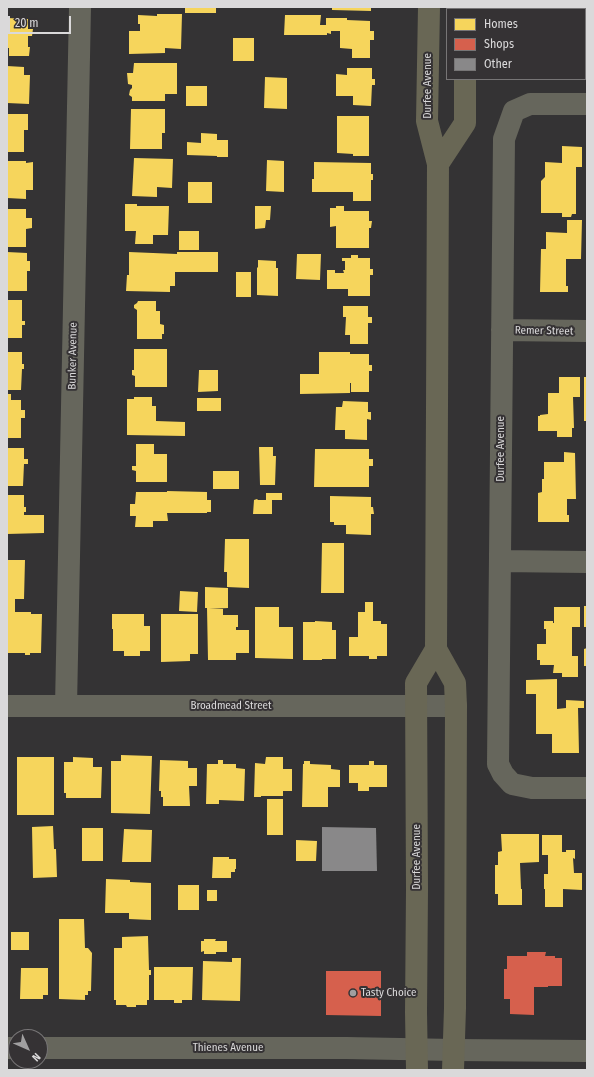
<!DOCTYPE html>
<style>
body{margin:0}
#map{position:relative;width:594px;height:1077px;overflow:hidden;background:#343334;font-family:"Fira Sans Condensed",sans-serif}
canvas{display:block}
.frame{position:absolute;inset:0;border:8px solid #dad9da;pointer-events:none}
.legend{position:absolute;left:446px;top:8px;width:140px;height:72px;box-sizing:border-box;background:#353234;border:1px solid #777576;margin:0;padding:5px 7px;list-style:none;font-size:12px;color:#dad9da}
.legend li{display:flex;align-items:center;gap:8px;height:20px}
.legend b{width:20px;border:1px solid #777576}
.north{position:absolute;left:8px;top:1029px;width:40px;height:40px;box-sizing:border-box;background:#353234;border:1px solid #777576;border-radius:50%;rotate:135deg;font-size:11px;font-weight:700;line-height:16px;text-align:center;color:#dad9da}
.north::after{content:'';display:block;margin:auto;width:14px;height:18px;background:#a09fa0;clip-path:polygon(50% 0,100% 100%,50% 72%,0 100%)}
.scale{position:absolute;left:8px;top:16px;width:63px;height:18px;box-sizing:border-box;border:2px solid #dad9da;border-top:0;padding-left:5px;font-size:12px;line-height:14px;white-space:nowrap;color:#dad9da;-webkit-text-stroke:3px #353234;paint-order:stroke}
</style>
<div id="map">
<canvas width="594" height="1077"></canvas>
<div class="frame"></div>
<ul class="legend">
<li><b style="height:11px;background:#f6d55c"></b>Homes</li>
<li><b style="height:11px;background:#d6604d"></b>Shops</li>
<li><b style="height:11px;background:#898889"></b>Other</li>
</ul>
<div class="north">N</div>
<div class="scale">20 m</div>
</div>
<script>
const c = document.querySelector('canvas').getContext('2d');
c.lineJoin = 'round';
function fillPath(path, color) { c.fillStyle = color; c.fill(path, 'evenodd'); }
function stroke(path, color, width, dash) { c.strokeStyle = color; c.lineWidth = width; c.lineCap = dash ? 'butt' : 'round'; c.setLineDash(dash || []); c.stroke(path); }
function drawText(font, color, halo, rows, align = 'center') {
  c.font = font + ' "Fira Sans Condensed",sans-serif'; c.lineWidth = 4; c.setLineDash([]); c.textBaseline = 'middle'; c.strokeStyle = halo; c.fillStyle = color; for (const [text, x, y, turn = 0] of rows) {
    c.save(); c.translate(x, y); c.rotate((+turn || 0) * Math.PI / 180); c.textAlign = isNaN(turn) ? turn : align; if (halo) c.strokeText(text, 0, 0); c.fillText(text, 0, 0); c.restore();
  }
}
const homes = new Path2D(`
 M185,7H216V13H185Z
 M332,7H371V11L332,10Z
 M516,7H547V9H516Z
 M560,7H587V62H585V9H560Z
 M157,14H182L181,49L165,48V53L129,54V31H140V24H138V15L157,16Z
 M285,15H321L320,25H326V18H347V20L370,21V31H374V40H370V58H352V49L340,48V31H331V34L327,33V35H284Z
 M7,18L28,19V29H33L32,36H28V47H30L29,56H9V48H7Z
 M233,38H254V61H233Z
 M134,63H177V94H165V101H132V97L129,95L130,90L132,88V85L128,84L127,73H133Z
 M7,66L24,67V75H30L29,104L7,103Z
 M347,68H372V79H375V85H372L371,106L353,105V96H336V74L347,75Z
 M265,77L287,78V109L264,108Z
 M186,86H207V106H186Z
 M131,109H165V133H162V149H130Z
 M7,114H28V130H24V152H7Z
 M337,116H369V156H353V154L337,153Z
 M201,133L217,134V140H228V157H217V156L187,155V142L201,143Z
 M562,146L582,147V167H576V214H572L571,217H562V213H541V181L545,177V162L562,163Z
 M134,158L173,159L172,188L157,187V197L132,196Z
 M267,160L284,161V192L266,191Z
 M7,161H26V163L33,162V190H26V199L7,198Z
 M314,162L371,163V174H373V180H371V201H353V192H312V179H314Z
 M188,182H212V203H188Z
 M125,204H137V206H169L168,235H153V244H135L136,231H125Z
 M255,206H271L270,220H266L265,228L255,229Z
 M336,206H344V211H369V221H372L371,228H369V248H336V226L330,227V208H336Z
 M7,209H26V218H32V228L26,229V247H7Z
 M567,220H582L581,259H566V286H568V292H540L541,249H546V232L567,233Z
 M179,231H199V250H179Z
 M7,252L27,253V261H30V271H27V291H7Z
 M129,252L177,254V252H218V272H175V286H170V292L126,291L127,275H129Z
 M297,254H321L320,280L296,279Z
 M351,255H358V258H370V269H373V275H370V296H348V289H327V270H335V273H344L343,270H345V261H342V258H351Z
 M258,260L276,261V268H278V296L257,295V268L258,267Z
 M236,272H251V297H236Z
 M7,300H22V321H25V325H22V338H7Z
 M138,301H156V311H160V324L164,325V334H162V339H137V310L134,308V305L137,303Z
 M343,306H368V317H372V323H368V344H350V335H345L346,317H343Z
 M134,349H167V387H135V376L132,375V370H134Z
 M7,352H22V364H24V369H22L21,390H7Z
 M319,352H350V354H369V365H372V371H369V392H351V383H350V393L300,394V374H319Z
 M199,370H218V391L198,392Z
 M559,377H580V397H573L574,428H572V437H557V431H538V416H540V415L548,414V393H559Z
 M584,377H587V421H584Z
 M7,394H11V400H21V410H25V418H21V438H7Z
 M134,397H152V406H156V421L185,422V436L127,435V399H134Z
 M197,398H221V411H197Z
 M343,401L368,402V412H371V420L367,419V440L345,439V430H335L336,407H342Z
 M136,444H154V454H167V482H136V471L132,470V466H136Z
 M259,447H273V456H276L275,485H260Z
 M7,448H24V459H28V464H24L23,486H7Z
 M315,449H369V459H373V466H369V487H314Z
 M564,452L575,453L576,499H567V515H569V522H538V493L542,492V479H544V462H564Z
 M213,471H239V489H213Z
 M167,491L207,492V500H211V512H207V513H167L168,521H153V527H135L136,516H130V504H135L136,492H167Z
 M266,493H282V500H272V514H253L254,500L257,499L258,500H266Z
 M7,495H24V507H26V512H24V515H44V533L7,534Z
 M330,496L371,497V507H373L374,514H371V535L346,534V525H334V522H330Z
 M225,539H249V588L227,587V572H224Z
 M322,543H344V593H321Z
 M7,560H25L24,599H15V612H31V614H42L41,653H30V655H25V653H7Z
 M205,587L228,588V608L209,609H223V615H238V627H236V630H249V653H236V660H208L207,608H205Z
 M180,591L198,592L197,612L179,611Z
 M365,602H373V621H381V624H387V656H377V659H369V656H349V637H358V612H365Z
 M584,606H587V627H584Z
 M255,607H279V627H293V659L255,658Z
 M554,607H580V627H572V656H578V677H562V673H553L554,665H540V660H537V644H546V629H544V621H553V623H554Z
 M112,614H144V626H150V651H140V656H124V651H113V629H112Z
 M161,614H198V654H190V661L161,662Z
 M315,621L332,622V630H336V659H322V660H303V622H315Z
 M587,648V666H584V649Z
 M557,679V709L566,708V700L584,701V708H578L579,753H552V734H536V694H526V680Z
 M121,755L152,756L150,814L111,813V761H121Z
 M17,757H54V815H17Z
 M73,757L93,758V767H102L101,798H66V793H64V762H73Z
 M266,757H283V769H292V791H283V796H261V797H254L255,763L265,764Z
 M160,760L188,761V768H197V786H189L190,806H163V797H161V791H159Z
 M218,760H223V764H236V768L245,769L244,801L219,800V804H206L207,764H218Z
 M304,761H310V764L331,765V769L340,770V787H328V807H302L303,764H304Z
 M369,761H374V765H387V787H369V791H358V783H349V765H369Z
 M267,799H283V835H267Z
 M53,826L54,849H56L57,877L33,878L32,827Z
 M82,828H103V861H82Z
 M124,829L152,830L151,862H122Z
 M501,834H539V862L520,863L521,889H522V905H498V894H495V865H498V852L502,851Z
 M542,835H562V852H566V850H575V859L573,858L574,873H582V890L563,889V907H545V889H544V874H548V855H542Z
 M296,840L317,841L316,861H296Z
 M213,857H229V859H236V869H235V872H231V878H212Z
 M106,879L130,880V882L151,883V920L129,919V913H105Z
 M178,885H199V910H178Z
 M207,890H217V901H207Z
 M59,919H84L85,948H88L92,953L91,991H88V995H85V1000L59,999Z
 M11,932H29V950H11Z
 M148,936L149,970H151V975H149V1000H147V1005H136V1007H127L126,1005H116V1000H114V948H122V937Z
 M204,939H216L215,941H227V952H216V954H204V951L201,952V941H204Z
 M232,958H241L240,1001L202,1000L203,961L232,962Z
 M154,967H193L192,1000H182V1003H174V1000H154Z
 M21,968H48V995H43V999H20Z`);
const shops = new Path2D(`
 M527,952H546L545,956H555V958H562V986H548V987H534V1015L510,1014V999H504V969H507V956H527Z
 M326,971H381V1016L326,1015Z`);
const building = new Path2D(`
 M322,827L376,828L377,871H322Z`);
const minor = new Path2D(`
 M587,104H530L514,111L504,139L498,764L503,774L512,784L532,788H587
 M502,330L587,331
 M500,561L587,562
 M7,706H456
 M66,706L80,7
 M7,1048H16
 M40,1048H346L454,1050L587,1051`);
const major = new Path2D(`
 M429,7L427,121L438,164L436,649L455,683L456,706L455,1008L453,1070
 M466,9V7
 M438,164L465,123V79
 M417,1070L416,1012L417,890L416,683L436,649`);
const markers = [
 [353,993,4,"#a09fa0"]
];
const streetNames = [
 ["Durfee Avenue",428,86,-90],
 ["Remer Street",544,331,1],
 ["Bunker Avenue",73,356,-89],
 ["Durfee Avenue",501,449,-90],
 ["Broadmead Street",231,706],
 ["Durfee Avenue",417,857,-90],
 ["Thienes Avenue",228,1048]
];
const poiNames = [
 ["Tasty Choice",361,993]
];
fillPath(homes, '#f6d55c');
fillPath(shops, '#d6604d');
fillPath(building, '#898889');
stroke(minor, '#66665c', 22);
stroke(major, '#696755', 22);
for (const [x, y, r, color] of markers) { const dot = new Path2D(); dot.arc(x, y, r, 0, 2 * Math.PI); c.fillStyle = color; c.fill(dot); stroke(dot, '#353234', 1.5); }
drawText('11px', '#dad9da', '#353234', streetNames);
drawText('11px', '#dad9da', '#353234', poiNames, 'left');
</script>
